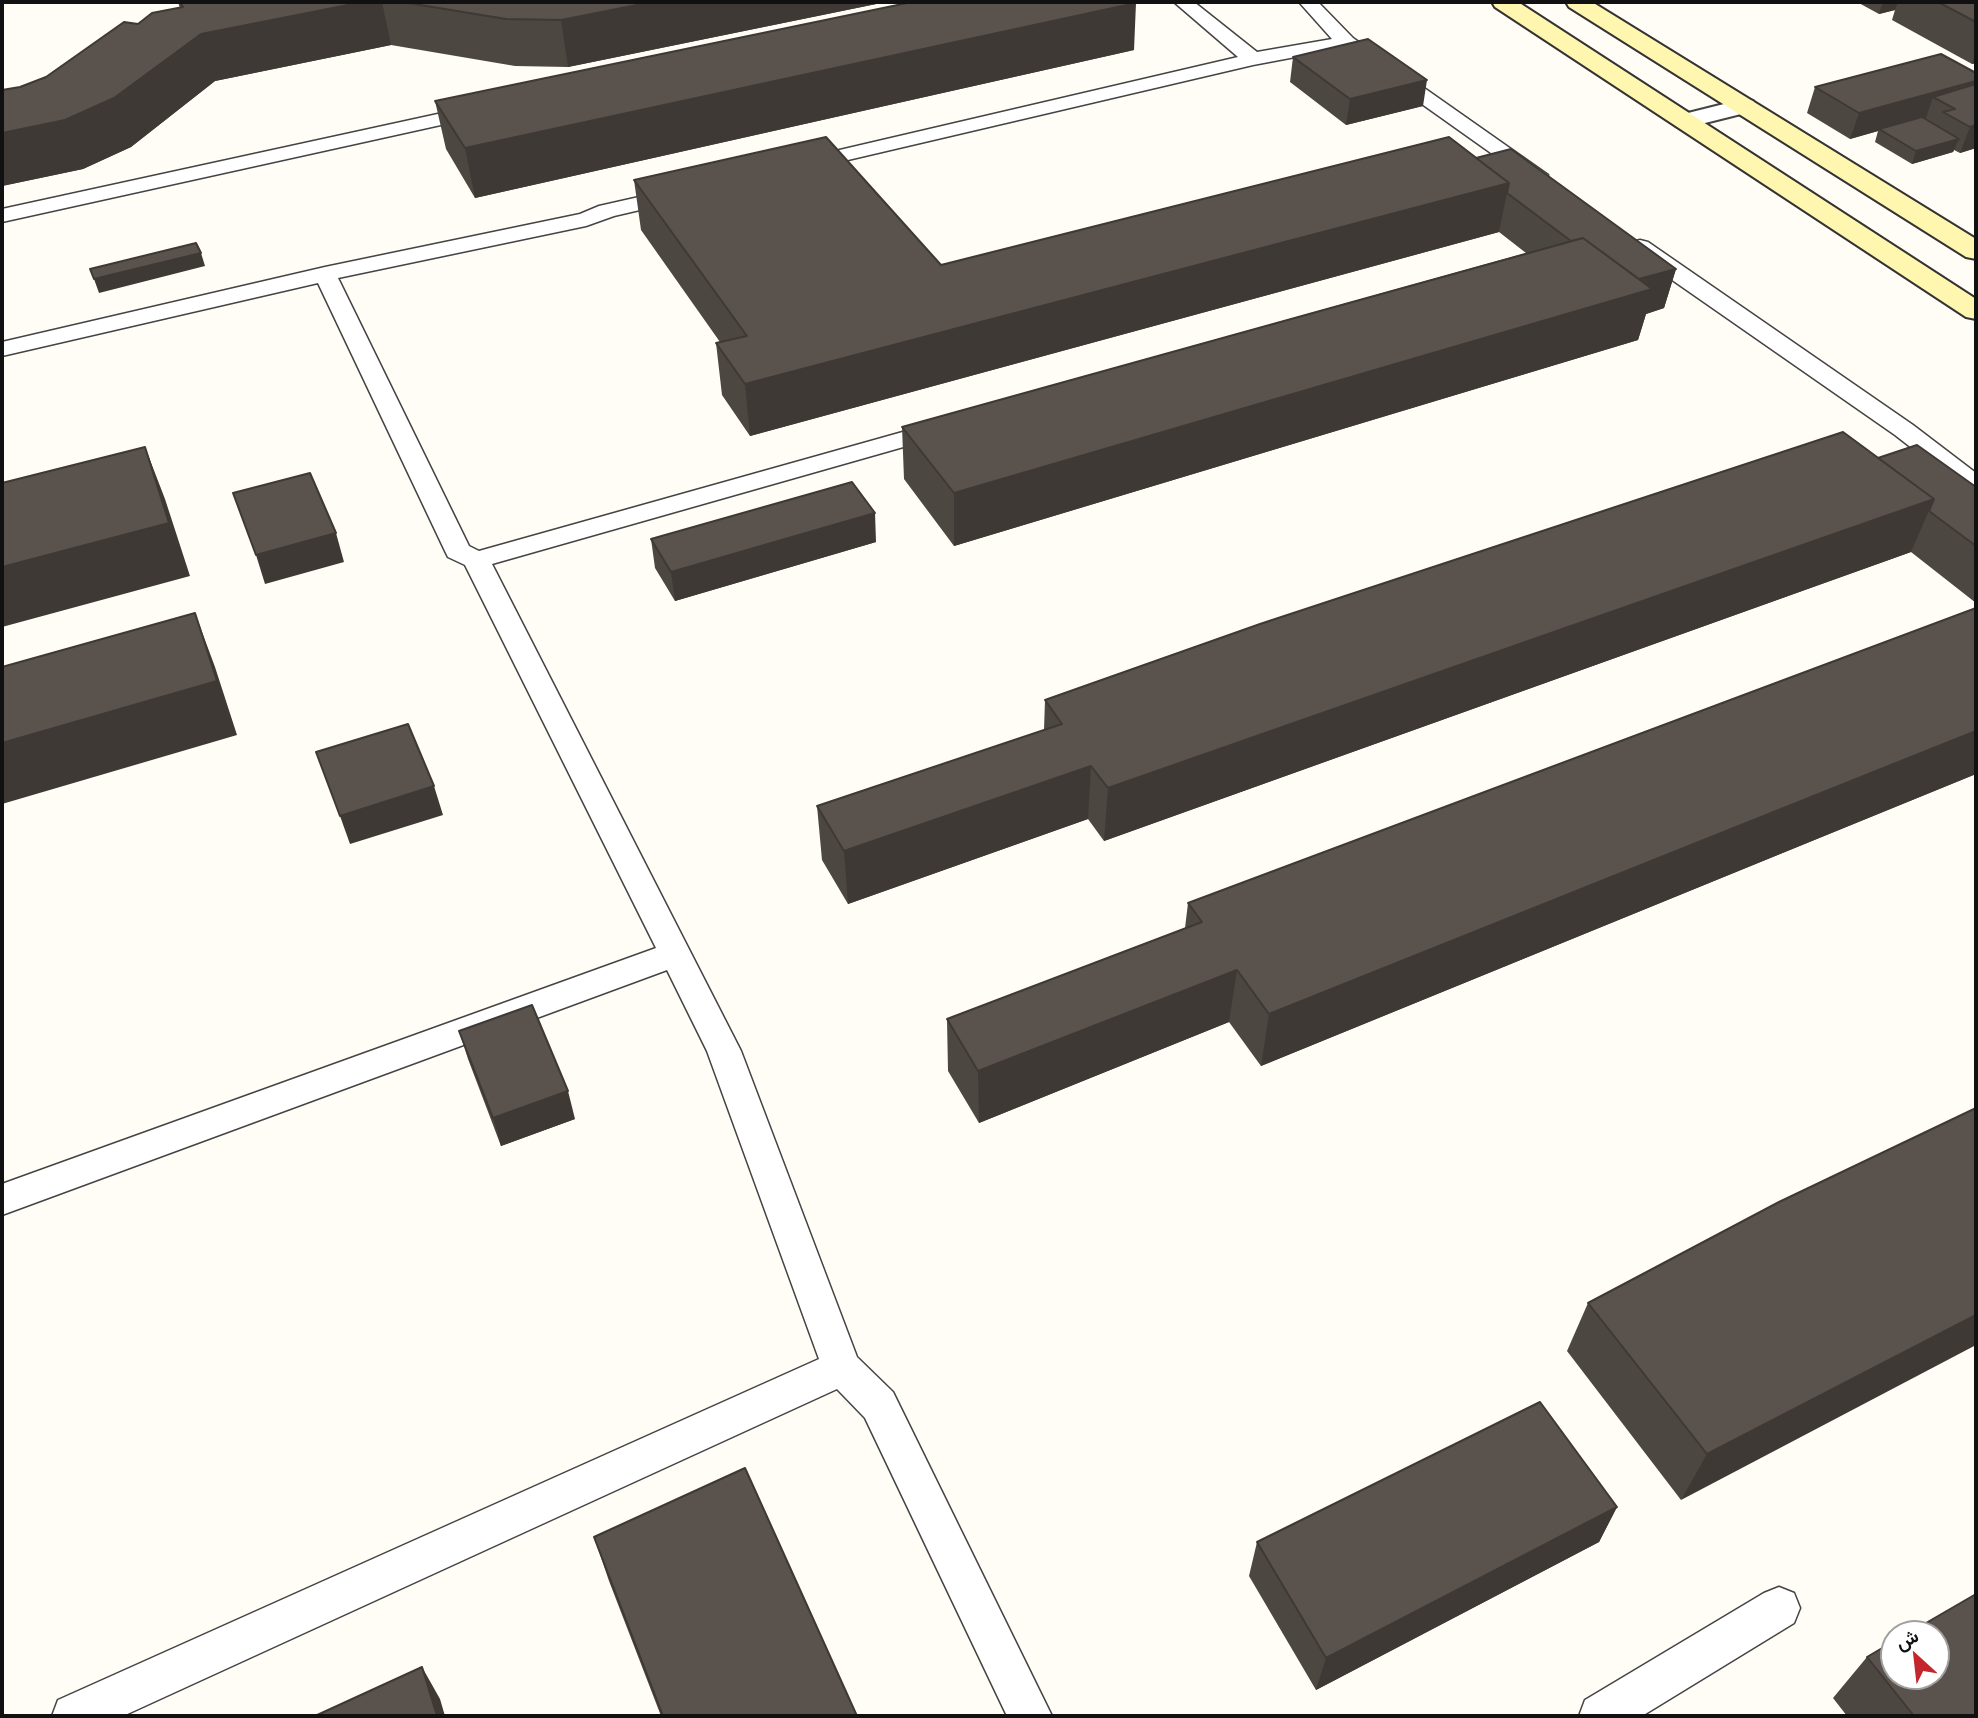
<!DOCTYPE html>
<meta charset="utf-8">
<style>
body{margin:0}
#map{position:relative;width:1978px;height:1718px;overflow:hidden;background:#fffdf5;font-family:Literata,Vazirmatn,serif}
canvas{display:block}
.frame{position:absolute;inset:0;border:4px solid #111;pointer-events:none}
.north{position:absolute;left:1880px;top:1620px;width:70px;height:70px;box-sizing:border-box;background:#fff;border:2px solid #a0a0a0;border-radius:50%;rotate:333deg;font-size:19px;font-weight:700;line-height:28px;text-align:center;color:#111}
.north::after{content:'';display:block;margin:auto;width:24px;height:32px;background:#c4262e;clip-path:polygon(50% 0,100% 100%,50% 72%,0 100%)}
</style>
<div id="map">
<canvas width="1978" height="1718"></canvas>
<div class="frame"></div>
<div class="north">ش</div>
</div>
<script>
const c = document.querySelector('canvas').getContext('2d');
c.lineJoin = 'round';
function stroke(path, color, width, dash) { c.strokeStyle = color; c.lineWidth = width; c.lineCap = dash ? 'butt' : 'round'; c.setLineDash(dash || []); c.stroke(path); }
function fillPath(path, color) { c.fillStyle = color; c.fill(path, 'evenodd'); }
const lane = new Path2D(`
 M1174,2H1194L1257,52L1332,39L1299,2H1318L1353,38L1548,175L1545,180H1529L1343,48L1253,65L801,171L794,169L790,165L794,161L801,159L1238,57Z
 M479,105L486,107L489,111L486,115L2,222V209Z
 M679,188L687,189L690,194L687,199L614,216L586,226L338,278L469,546L479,551L924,426L933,423L942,426L946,431L942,436L492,564L741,1051L857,1357L893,1392L1052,1716H1007L865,1418L837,1389L123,1716H52L58,1700L819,1359L707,1051L667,970L2,1215V1184L656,948L465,565L448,557L445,551L318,283L2,356V342L325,267L580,214L599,206Z
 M1640,240L1648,242L1913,425L1976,473V493L1967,491L1895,435L1632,252L1629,247L1632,242Z
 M1779,1587L1794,1593L1800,1608L1794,1623L1642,1716H1579L1585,1700L1764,1593Z`);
const street = new Path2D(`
 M1744,99L1753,101L1756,106L1753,111L1685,128L1676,126L1673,121L1676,116Z`);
const secondary = new Path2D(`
 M1492,2H1518L1976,299V319L1966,317L1495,7Z
 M1566,2H1592L1976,239V259L1966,257L1569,7Z`);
const wall = new Path2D(`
 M178,2H886L568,67L515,66L391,45L215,81L131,147L83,169L2,186V90L20,87L46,77L138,24L180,8Z
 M1857,2H1976V63L1972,64L1892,20L1895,10L1879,14Z
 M1134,50L475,198L446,149L435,101Z
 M1293,57L1423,106L1346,125L1290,82Z
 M1976,73V148L1960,153L1954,150L1953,152L1912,164L1875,142L1878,131L1850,139L1807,113L1815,87Z
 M1476,158L1676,269L1664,308L1646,314L1638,340L954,546L904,479L902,427L1526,253L1499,232L750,436L722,395L716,343L720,342L641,230L634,180L941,265Z
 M1878,458L1976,487V603L1911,552L1104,841L1088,819L848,904L822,860L817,806L1044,730L1045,700Z
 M651,539L876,542L675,601L655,568Z
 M1976,608V774L1261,1066L1229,1022L979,1123L948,1071L947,1019L1185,928L1188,903Z
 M459,1031L575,1119L501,1146L468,1059Z
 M1976,1108L1681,1500L1567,1351L1588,1303Z
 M1617,1507L1599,1542L1316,1690L1249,1576L1257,1542Z
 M594,1537L857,1716H661L609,1581Z
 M1867,1657L1976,1716H1847L1833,1698Z`);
const shadedWall = new Path2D(`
 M363,2H382L391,45L215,81L131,147L83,169L2,186V133L201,34Z
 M652,2H886L568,67L561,20Z
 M1883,2H1898L1895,10L1879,14Z
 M1136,3L1134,50L475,198L465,148Z
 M1976,52V63L1972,64Z
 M1427,80L1423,106L1346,125L1350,99Z
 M1976,81V104L1955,109L1933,97L1926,118L1882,130L1879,129L1878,131L1850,139L1859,113Z
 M1976,125V148L1960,153L1970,127Z
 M1959,139L1953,152L1912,164L1916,151Z
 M1509,183L1499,232L750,436L745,384Z
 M201,253L205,266L99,293L94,279Z
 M1676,269L1664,308L1646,314L1638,340L954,546V493L1626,283Z
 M145,447L165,499L190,576L2,627V567Z
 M1934,499L1911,552L1104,841L1108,788Z
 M875,513L876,542L675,601L671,572Z
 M336,533L344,562L265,584L256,555Z
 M195,613L215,667L237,735L2,804V743Z
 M1976,731V774L1261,1066L1269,1014Z
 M1091,766L1088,819L848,904L844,851Z
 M434,786L443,815L350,844L340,816Z
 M1237,970L1229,1022L979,1123L978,1071Z
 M568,1091L575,1119L501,1146L493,1118Z
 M1976,1315V1345L1681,1500L1707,1454Z
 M1617,1507L1599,1542L1316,1690L1326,1658Z
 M422,1667L440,1699L445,1716H437Z`);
const building = new Path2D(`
 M180,2H363L201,34L114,98L65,120L2,133V90L20,87L46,77L124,22L138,24L152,13L183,7Z
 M402,2H652L561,20L506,19Z
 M912,2H1134L1136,3L465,148L435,101Z
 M1938,2H1976V22Z
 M1368,39L1427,80L1350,99L1293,57Z
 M1941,54L1976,73V81L1859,113L1815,87Z
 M1976,84V125L1970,127L1943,112L1955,109L1933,97Z
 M1922,117L1959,139L1916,151L1879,129Z
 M826,137L941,265L1449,137L1509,183L745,384L716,343L747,336L634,180Z
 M1511,149L1676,269L1639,279L1583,238L1571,241L1507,193L1509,183L1476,158Z
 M1583,238L1652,289L954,493L902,427Z
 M196,243L201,253L94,279L90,269Z
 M1843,432L1934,499L1108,788L1091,766L844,851L817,806L1062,724L1045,700L1260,624Z
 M1917,445L1976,487V546L1929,511L1934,499L1878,458Z
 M145,447L169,523L2,567V483Z
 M310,473L336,533L256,555L233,493Z
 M852,482L875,513L671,572L651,539Z
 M1976,608V731L1269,1014L1237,970L978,1071L947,1019L1202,922L1188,903Z
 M195,613L217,681L2,743V667Z
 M408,724L434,786L340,816L316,752Z
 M532,1005L568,1091L493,1118L459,1031Z
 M1976,1108V1315L1707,1454L1588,1303L1779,1202Z
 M1540,1402L1617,1507L1326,1658L1257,1542Z
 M745,1468L857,1716H663L594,1537Z
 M1976,1594V1716H1914L1867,1657L1894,1641V1676H1936V1634H1907Z
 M422,1667L437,1716H315Z`);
stroke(lane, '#444', 3);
stroke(street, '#444', 4);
stroke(secondary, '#333', 4);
fillPath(lane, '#fff');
fillPath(street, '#fff');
fillPath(secondary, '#fff6b0');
fillPath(wall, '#4d4742');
fillPath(shadedWall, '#3f3936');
fillPath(building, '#5a524d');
stroke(building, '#3f3936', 2);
</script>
